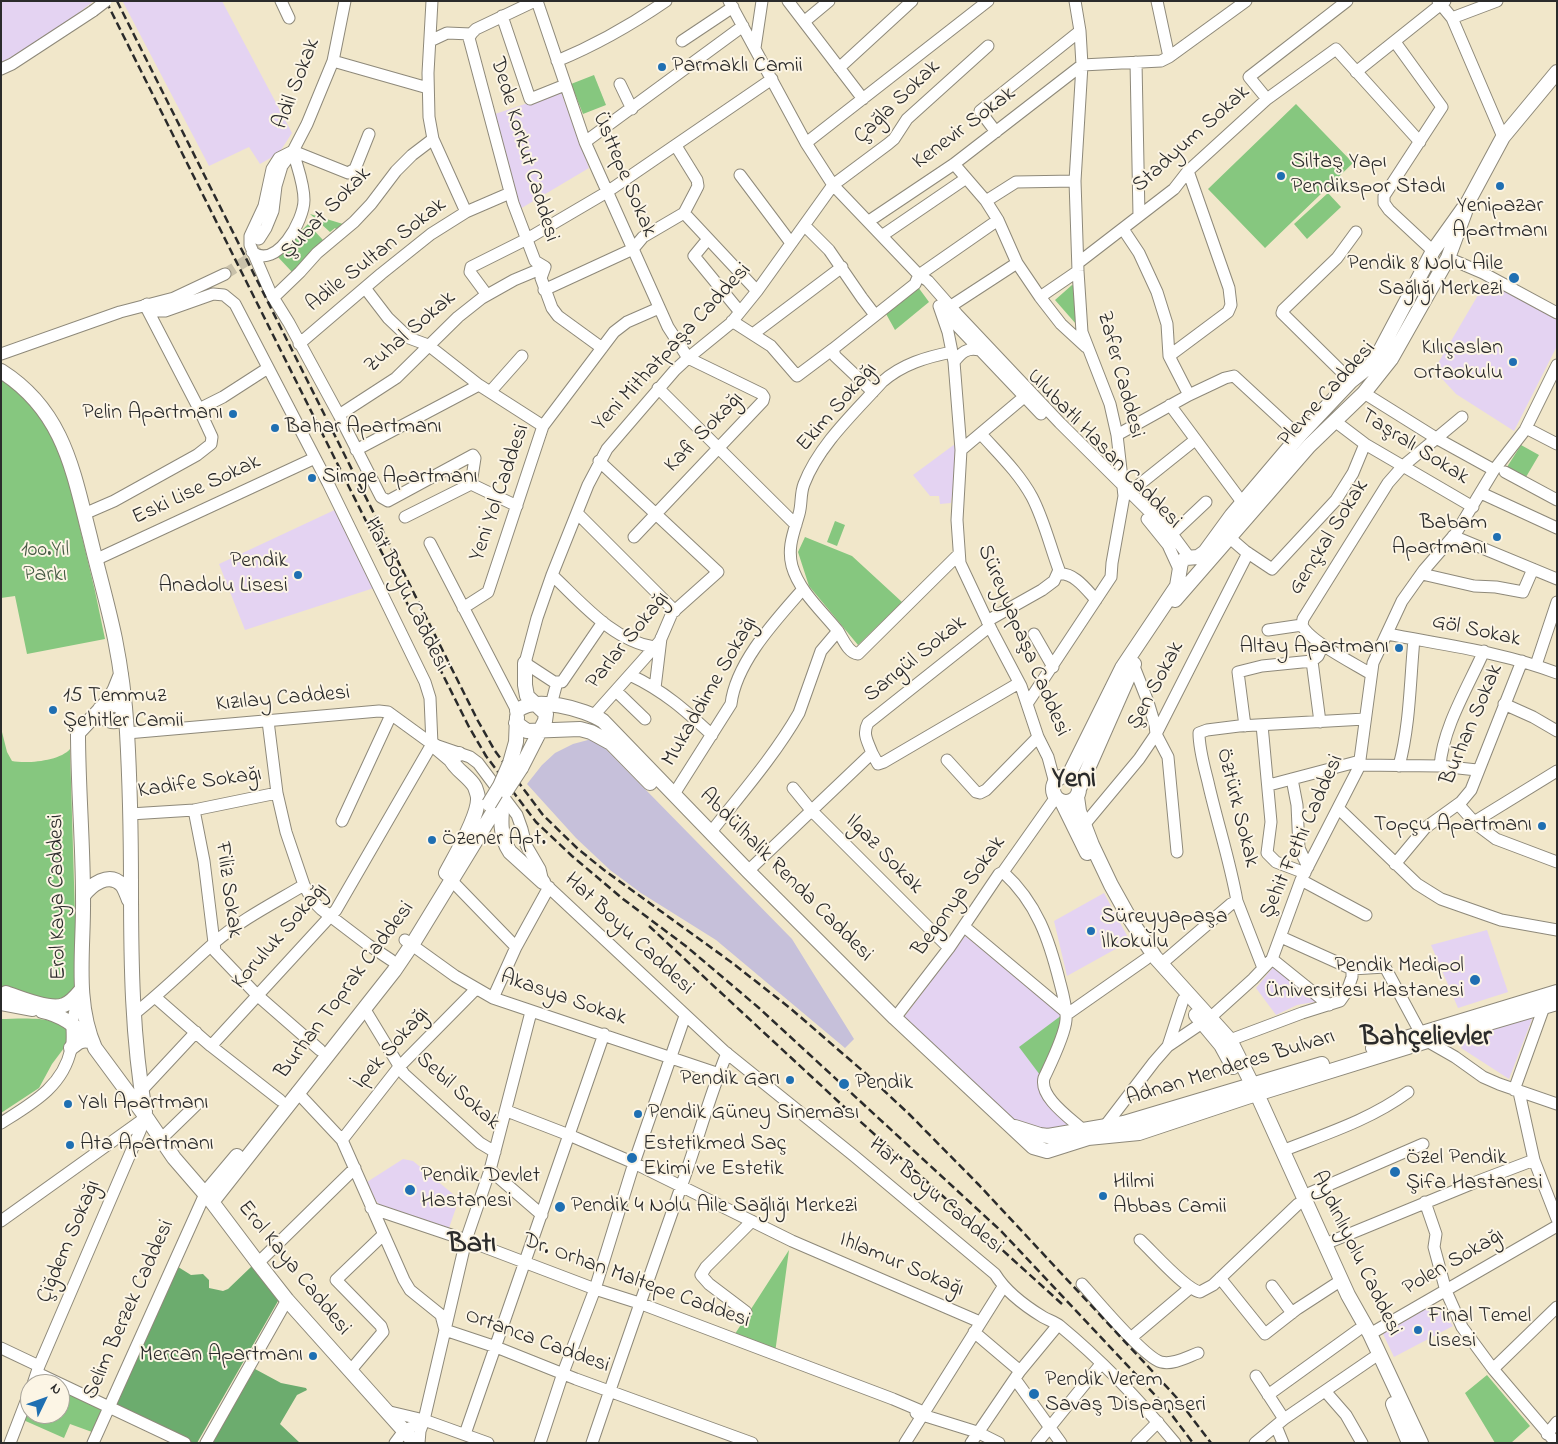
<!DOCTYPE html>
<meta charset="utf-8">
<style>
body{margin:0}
#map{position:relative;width:1558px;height:1444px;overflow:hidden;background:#f1e7ca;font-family:"Indie Flower",sans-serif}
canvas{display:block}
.frame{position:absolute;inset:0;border:2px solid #2b2b2b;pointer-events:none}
.north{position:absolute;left:20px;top:1374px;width:50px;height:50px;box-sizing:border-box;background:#fcf5e5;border:1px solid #a8a49b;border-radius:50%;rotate:48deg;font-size:14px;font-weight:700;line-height:20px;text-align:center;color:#2b2b2b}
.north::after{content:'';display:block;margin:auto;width:18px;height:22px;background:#1f6fb2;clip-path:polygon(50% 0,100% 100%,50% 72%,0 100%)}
</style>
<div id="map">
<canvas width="1558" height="1444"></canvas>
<div class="frame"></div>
<div class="north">N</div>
</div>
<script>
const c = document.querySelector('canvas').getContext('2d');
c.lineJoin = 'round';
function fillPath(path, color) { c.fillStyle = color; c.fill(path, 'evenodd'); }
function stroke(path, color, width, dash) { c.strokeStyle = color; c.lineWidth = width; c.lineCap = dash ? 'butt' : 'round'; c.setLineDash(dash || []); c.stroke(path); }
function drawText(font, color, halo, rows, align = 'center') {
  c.font = font + ' "Indie Flower",sans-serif'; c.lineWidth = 4; c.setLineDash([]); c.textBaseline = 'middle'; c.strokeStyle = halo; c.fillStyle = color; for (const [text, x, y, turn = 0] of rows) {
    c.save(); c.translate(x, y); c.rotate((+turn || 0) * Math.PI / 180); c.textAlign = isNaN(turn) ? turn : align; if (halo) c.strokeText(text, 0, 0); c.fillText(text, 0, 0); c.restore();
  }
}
const built = new Path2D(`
 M1,1H94L12,64L1,68Z
 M222,1L292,133L279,153L260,164L249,147L209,166L123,2Z
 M561,92L589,168L520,209L492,115Z
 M1488,278L1557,319V346L1514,431L1456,394L1434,370Z
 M959,441L951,503L940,504L939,496H930L913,475Z
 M341,507L377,587L245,630L219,564Z
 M1104,893L1130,941L1067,976L1054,921Z
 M1487,930L1508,992L1458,1008L1431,945Z
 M965,936L1065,1012L1042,1087L1074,1125L1044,1133L1008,1120L902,1020Z
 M1275,965L1320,1001L1297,1005L1276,1015L1256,988Z
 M1534,1014L1509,1079L1461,1048L1465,1035Z
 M403,1159L413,1161L459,1199L448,1231L382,1207L376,1201L367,1182Z
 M1439,1305L1453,1326L1394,1357L1383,1334L1426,1309Z`);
const industrial = new Path2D(`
 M588,740H597L792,939L854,1039L845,1048L716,940L641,893L610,870L576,838L527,784L542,765L555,753L573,744Z`);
const green = new Path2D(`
 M594,75L606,105L583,114L571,84Z
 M1296,104L1353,163L1265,248L1208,189Z
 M1328,193L1341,207L1307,239L1294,224Z
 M310,214L343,224L337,230L335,228L330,232Z
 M308,224L323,240L292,272L277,256Z
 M1072,285L1074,286L1076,324L1055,300Z
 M918,287L929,302L895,330L885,312Z
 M1,378L28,400L50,428L66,470L95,591L105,639L27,654L15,596L1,598Z
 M1521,445L1539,455L1526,477L1507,467Z
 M835,521L845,525L837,546L827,542Z
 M805,537L852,556L902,602L858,645L809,586L798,552Z
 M1,728L7,752L12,761C27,764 60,761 70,749L76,950L74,988L72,994L65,1002L31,1001L1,987Z
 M1062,1015L1065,1019L1040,1075L1019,1047Z
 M1,1019C21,1019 63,1014 73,1036L52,1064L39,1088L1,1113Z
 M789,1250L775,1353L733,1337Z
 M1487,1375L1530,1426L1511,1443H1495L1465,1393Z
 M60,1389L103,1409L92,1432L70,1424L64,1438L21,1419L30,1399V1414H60Z`);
const forest = new Path2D(`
 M175,1265L191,1275L203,1274L209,1280V1288L223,1291L228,1289L252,1266L278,1297V1301L197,1443H192L113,1406Z
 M255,1369L281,1383L306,1388L307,1390L297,1395L280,1424L300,1443H210Z`);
const minorTunnel = new Path2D(`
 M225,274L249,259L263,245`);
const minor = new Path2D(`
 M281,1L289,18
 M432,1L428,73L429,117L433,139L466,212
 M535,1L476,29L472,33L469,38L513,203L535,261L545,267L541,278L552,308L558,316L602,348
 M537,1L585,142L668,327L688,358L762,394L764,397L763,401L634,537
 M729,1L806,143L833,185L919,275L928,281L957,314L1060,423L1172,534L1189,557
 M788,1L863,99
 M1157,1L1169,57
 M1438,1L1452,18L1503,137
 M502,16L530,99L565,85
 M1452,18L1497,1
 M805,21L829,1
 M430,41L447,33L471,34
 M682,41L733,7
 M1395,42L1442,107L1384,196V203L1389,210L1433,251
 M755,48L762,1
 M333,61L428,88
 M557,61C596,45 631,25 666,1
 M1136,62L1139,216
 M839,68L912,1
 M1,69L12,64L93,11
 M1356,72L1445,1
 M620,84L632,109
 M1267,99L1249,77L1347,1
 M996,132L980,111L1080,31
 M585,142L743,26
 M806,143L988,1
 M293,151L279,158L272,169L264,206L250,236V245L271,294L289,323L339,415
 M293,151L348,173L355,169L369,134
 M954,164L986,201L998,220L1017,263L1040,297L1078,271
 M740,175L791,243
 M986,201L1016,182L1075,181
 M684,213L757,291
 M869,221L954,164L1082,65L1161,61L1169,57L1246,1
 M805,226L829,250L862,298L875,315
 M1123,229L1139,253L1157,292L1167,324L1169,356L1189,395
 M883,235L965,179
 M259,239L266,228L273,211L276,186L282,166L293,151L307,124L333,61L345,1
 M708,239L694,256L740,312
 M252,252C277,270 304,220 304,200C304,183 297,167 293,151
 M1448,258L1483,273L1557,313
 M1078,263L1174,189L1188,171L1267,99L1336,49L1420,142
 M919,275L998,220
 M365,288L388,318L409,338L428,345L479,385L543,426
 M544,290L633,249L643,237L684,213L695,192L698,186L697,180L676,146
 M487,295L470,272L471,267L527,239L607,192L772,79
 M1040,297L1061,324L1086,347
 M273,298L300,272L317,253L354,222L371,204L396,171L412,155L433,139
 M147,304L155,311H165L213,294L224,295L235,304L328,483L425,682L430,698L432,744
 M939,306L948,332L954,362L961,450L957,520L960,563L992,631L1021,686L1038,737L1048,757L1055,783
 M951,306L1017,263
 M944,312L1041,414
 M732,321L771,346L797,376L833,349
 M753,334L842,267
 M299,344L381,274L431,234L466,212L510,193
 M1,354L120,312L174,298L225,274
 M1169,356L1228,312L1231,305L1229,288L1188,171
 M954,362C961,353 967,347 979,350
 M1351,381L1282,313L1283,310L1337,258L1356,232
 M658,388L796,525
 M490,392L522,356
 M873,392L835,356L833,349L915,284L919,275
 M1364,393L1436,438L1494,470
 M1170,405L1242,502
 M199,409L223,397L268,368
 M1336,422L1365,444L1473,507
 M1526,428L1557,444
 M981,434C999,454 1019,473 1032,497C1044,520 1050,546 1059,570L1054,581L1042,590L987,621
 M1117,435L1189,395L1225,378L1234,376L1299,436
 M356,450L479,385
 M961,450L1024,397
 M1505,472L1557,500
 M471,484L475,458L473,455L388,501L381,497L339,415L396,378L458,317L482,298L514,280L545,267
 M1130,492L1195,440
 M1481,493L1557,528
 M577,513L675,611
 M84,514L114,501L197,455L211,444L212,437L199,409L145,305
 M405,517L471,484L517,506
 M1147,519L1168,545L1179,569
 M1172,534L1206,502
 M1453,536L1557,579
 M1230,538L1245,551L1272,569L1336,500L1353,473L1365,444
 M430,543L517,711
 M95,560L315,458
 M1058,574C1074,572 1086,589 1096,600
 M1422,574L1474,586L1496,587L1523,592L1533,569
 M552,575C581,602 613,641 654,647
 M463,608L488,592L543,426L614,332L627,322L659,308
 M603,622L562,682H554L525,663L537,618L552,575L588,485L607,449L675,370L688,358L731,323L740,312L757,291L833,185L888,144L894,139L907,119L988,46
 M1268,630L1302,625
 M838,631C822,611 799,591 792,566C787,547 794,532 799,514C802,504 800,494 804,484C819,445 854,413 882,382C902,364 927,357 952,352
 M1034,634L1053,667
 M1387,634C1444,645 1502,652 1557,673
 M1312,661L1320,722
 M1133,664L1148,702L1155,725L1156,734L1168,757L1177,852
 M1536,665L1557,602
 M1371,674C1355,664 1309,641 1302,625L1303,619L1388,483L1403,466L1462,417
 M630,675C664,691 685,710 712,735
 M655,688L661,638
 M616,691L645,719
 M1027,704L1111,577L1112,563L1124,496L1117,435L1110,404L1082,332L1078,271L1075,181L1082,65L1080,31L1075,1
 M1504,704L1533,717L1557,731
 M551,705L557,682
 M594,715L660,641L672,613L718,572L599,461
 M268,721L277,793L286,832L304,885L312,900L321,909L367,944L391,960
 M1262,725L1271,822L1267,853L1276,862L1305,873
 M1245,726L1238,672L1262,666L1312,661L1318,656L1323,645
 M127,733L379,711L388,712L432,744L470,757L478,763L517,815L522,829L526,845L540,869L543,882L724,1051L853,1155L995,1274C1006,1292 1025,1306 1043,1317C1048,1320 1055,1322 1060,1326C1100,1359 1142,1403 1175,1443
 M872,753C868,742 862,734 868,723L989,627
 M947,760L976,792L980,793L986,790L1038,737
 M1360,765L1440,766L1477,770
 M1399,766C1410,725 1410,681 1414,639
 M1440,766C1443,727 1468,687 1484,651
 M1292,779L1297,805L1299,848L1308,867
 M1269,785L1360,761
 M793,788L811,810L949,948
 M674,794L731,704C736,662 776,620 803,589
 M1458,804L1476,824L1496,839L1557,862
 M1338,808L1417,884L1441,899L1501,920L1557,930
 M194,810L204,861L215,951L257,995L320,1050
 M130,814L194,810L277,793
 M342,821L391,715
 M1474,822L1557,771
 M1084,825L1139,759L1156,734L1248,553
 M711,832C741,794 775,755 799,713L821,651L838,631C843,639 848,653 858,654L959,554
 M1395,864L1425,828L1461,802L1471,790L1522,661
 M748,871L872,753L878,764L884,762L1019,683
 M1003,872C1037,903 1049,939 1060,983C1063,994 1067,1008 1066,1020C1065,1035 1051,1063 1044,1078C1039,1097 1070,1118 1083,1130
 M1301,880L1366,915
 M452,881L516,947
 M1237,901L1263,968
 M967,929L1066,1012
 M1281,937L1352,969L1385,967L1420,1032
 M405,940L455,976L493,998L719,1074
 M1272,959L1329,1005
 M1161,964L1231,904L1237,901C1230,861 1217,822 1208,782C1204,766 1199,749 1199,733L1207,730L1239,726L1365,719
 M155,997L211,1046L280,1100
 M493,998L516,947L549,887
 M364,1008L404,1074L480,1143L495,1152
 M134,1014C162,992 187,967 214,943C240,920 274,903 304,885
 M1066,1015L1146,959
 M895,1018L949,948L999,874L1003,872L1056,797
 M1230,1040L1302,1013L1340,1001L1347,991L1352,977V969
 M1427,1041L1455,1057L1483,1077L1499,1084L1557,1104
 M211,1046L336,910L432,744
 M1168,1046L1183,1000
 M1514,1090L1544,1007
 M141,1091L196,1032
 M297,1092L342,1140L404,1280L410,1290L441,1315L445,1330L496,1347L576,1379L752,1443
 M1519,1092L1534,1160L1557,1219
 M507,1111L569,1135L634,1163L792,1241L980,1322
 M1,1123C31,1104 63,1087 71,1049C73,1042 72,1034 72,1026C73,1014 77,1003 81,992
 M1105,1126L1154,1062L1168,1046L1211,1017L1253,979L1272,959L1301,880L1359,767L1373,663L1402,601L1424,570L1456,533L1494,470L1525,430L1557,365
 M161,1139L197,1104
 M342,1140L399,1067L476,989
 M1282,1151C1325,1134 1370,1120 1408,1092
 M490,1170L542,1215
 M1303,1196L1423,1144
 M1425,1202L1436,1234L1434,1247L1446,1291L1462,1327L1493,1369L1556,1443
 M371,1208L466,1240L595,1289L639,1303L893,1399L919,1410L924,1414
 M1,1221L145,1118
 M1140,1240C1153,1252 1185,1289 1200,1292L1213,1285L1298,1204
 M1325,1244L1476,1182L1534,1160
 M258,1263L355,1168
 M1220,1278L1265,1334L1297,1309L1337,1283
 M1082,1284C1096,1300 1145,1358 1161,1362C1173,1365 1187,1357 1198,1353
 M1272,1286L1292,1313
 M746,1312L709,1284L701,1275L706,1267L752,1221
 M974,1332L1020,1371
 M1370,1334L1557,1226
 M1132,1337L1190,1288
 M1,1348L39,1366
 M1493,1369L1557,1307
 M350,1371L383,1332L381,1326L336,1280L383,1235
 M37,1373L185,1443
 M1256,1376L1284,1419
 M1015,1379L1061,1443
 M33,1384L39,1366L146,1117
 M1325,1391L1346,1415L1362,1443
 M1268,1395L1358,1330
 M386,1411L424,1420L488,1443
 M916,1413L977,1432L999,1443
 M1276,1426L1283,1443
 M465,1434L604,1034
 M1547,1434L1557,1422
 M10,1443L30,1391
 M93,1443L205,1194
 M206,1443L287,1300
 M395,1443L404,1431L424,1420
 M419,1443L420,1431L424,1420L466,1240L490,1170L531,1012
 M540,1443L563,1373L595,1289L634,1163L685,1016
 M592,1443C621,1357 651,1272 681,1187C697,1143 709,1097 727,1053
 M905,1443L1003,1287
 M971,1443L1020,1371L1058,1325
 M1037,1443L1101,1364
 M1137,1443L1158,1422
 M1255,1443L1284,1419L1373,1358`);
const major = new Path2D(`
 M1,371C64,411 73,471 90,537C98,571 108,605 115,639C121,669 125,701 127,732C130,784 131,836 131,887C131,963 132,1038 145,1112
 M1175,600L1309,446L1364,393L1391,359L1448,258L1465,212
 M121,674L115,689L109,700L78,733C78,787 83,842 83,897C84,947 74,1001 95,1048L146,1117L174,1158L212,1202L258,1263L287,1300L415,1443
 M115,704L125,710C121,722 114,724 104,718L100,709Z
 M517,711C534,695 585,709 603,721L748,871L895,1018L1033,1147L1047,1151L1088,1138L1139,1133L1247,1097L1427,1041L1557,1003
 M516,723L527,731L580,729L591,732L611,743L650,783
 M432,744L451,760
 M510,763L516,742L517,717
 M521,768L545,721L546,714L527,696L525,685V663
 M1053 789a13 13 0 1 1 26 0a13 13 0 1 1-26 0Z
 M1068,777L1122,668L1177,586L1181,562L1186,558L1198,557L1205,552L1232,515L1299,436L1351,381L1371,365L1380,351L1433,251L1468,202L1503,137L1557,72
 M1079,789L1134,664
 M1077,797L1079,811L1092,845L1111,885L1130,919L1155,957L1230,1040L1257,1094L1348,1295L1370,1334L1421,1443
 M503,799C501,818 499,836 510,852L543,882
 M1062,802L1087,853
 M446,873C455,856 479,816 478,798C478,795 476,790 475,787C469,776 455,770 450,758L452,755L459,754
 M83,896C91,885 109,871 122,885C125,889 127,895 129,900
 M6,993C20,998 50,1011 64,1005C72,1002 77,995 82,989
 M42,1011C61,1015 76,1025 88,1040
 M1196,1015L1221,1045L1233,1067
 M71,1048C77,1043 81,1039 89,1041
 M1373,1048L1557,992
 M1015,1127L1040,1135L1048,1136L1124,1123L1322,1064
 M205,1194L237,1156
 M212,1202L394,971L415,940L503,796
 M1393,1404L1409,1443`);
const highway = new Path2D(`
 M1,1002L32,1008`);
const rail = new Path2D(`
 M106,1L469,727L486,756L536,822L572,856L623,899L687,947L759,1008L1001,1231L1143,1382L1165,1406L1193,1443
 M117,1L478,721L495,751L543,815L578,849L604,870L731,962L790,1008L864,1072L909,1114L979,1185L1154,1373L1176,1397L1211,1443
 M649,926L841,1104L1062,1304`);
const minorBridge = new Path2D(`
 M93,11L106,1`);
const majorBridge = new Path2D(`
 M506,791L521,768
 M489,804L500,786L510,763`);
const markers = [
 [662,67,5,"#1f6fb2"],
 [1281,176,5,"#1f6fb2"],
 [1500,186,5,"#1f6fb2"],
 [1514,278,6,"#1f6fb2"],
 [1513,362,5,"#1f6fb2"],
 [233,414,5,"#1f6fb2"],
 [275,428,5,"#1f6fb2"],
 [312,478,5,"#1f6fb2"],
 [1497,537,5,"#1f6fb2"],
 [298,575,5,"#1f6fb2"],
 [1399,648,5,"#1f6fb2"],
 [53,710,5,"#1f6fb2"],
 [1542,826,5,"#1f6fb2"],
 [432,840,5,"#1f6fb2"],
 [1091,931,5,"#1f6fb2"],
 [1475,980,6,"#1f6fb2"],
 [790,1080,5,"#1f6fb2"],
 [844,1084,6,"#1f6fb2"],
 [68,1104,5,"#1f6fb2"],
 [638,1114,5,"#1f6fb2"],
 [70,1145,5,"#1f6fb2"],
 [632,1158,6,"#1f6fb2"],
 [1395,1172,6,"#1f6fb2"],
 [410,1190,6,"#1f6fb2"],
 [1103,1196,5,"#1f6fb2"],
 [560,1207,6,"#1f6fb2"],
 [1418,1330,5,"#1f6fb2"],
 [313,1356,5,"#1f6fb2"],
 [1034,1394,6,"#1f6fb2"]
];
const poiNames = [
 ["Parmaklı Camii",672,67],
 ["Siltaş Yapı",1291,163],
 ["Pendikspor Stadı",1291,188],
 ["Yenipazar",1500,207,"center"],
 ["Apartmanı",1500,232,"center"],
 ["Pendik 8 Nolu Aile",1503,265,"right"],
 ["Sağlığı Merkezi",1503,290,"right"],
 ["Kılıçaslan",1503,349,"right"],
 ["Ortaokulu",1503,374,"right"],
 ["Pelin Apartmanı",223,414,"right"],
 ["Bahar Apartmanı",285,428],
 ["Simge Apartmanı",322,478],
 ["Babam",1487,524,"right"],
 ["Apartmanı",1487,549,"right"],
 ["Pendik",288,562,"right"],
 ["Anadolu Lisesi",288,587,"right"],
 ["Altay Apartmanı",1389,648,"right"],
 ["15 Temmuz",63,697],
 ["Şehitler Camii",63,722],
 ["Topçu Apartmanı",1532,826,"right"],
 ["Özener Apt.",442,840],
 ["Süreyyapaşa",1101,918],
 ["İlkokulu",1101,943],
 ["Pendik Medipol",1464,967,"right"],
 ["Üniversitesi Hastanesi",1464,992,"right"],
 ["Pendik Garı",780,1080,"right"],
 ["Pendik",855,1084],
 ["Yalı Apartmanı",78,1104],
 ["Pendik Güney Sineması",648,1114],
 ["Ata Apartmanı",80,1145],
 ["Estetikmed Saç",643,1145],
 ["Ekimi ve Estetik",643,1170],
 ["Özel Pendik",1406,1159],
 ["Şifa Hastanesi",1406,1184],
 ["Pendik Devlet",421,1177],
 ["Hastanesi",421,1202],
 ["Hilmi",1113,1183],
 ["Abbas Camii",1113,1208],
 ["Pendik 4 Nolu Aile Sağlığı Merkezi",571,1207],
 ["Final Temel",1428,1317],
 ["Lisesi",1428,1342],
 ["Mercan Apartmanı",303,1356,"right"],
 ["Pendik Verem",1045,1381],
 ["Savaş Dispanseri",1045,1406]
];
const streetNames = [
 ["Adil Sokak",298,84,-69],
 ["Çağla Sokak",898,103,-44],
 ["Kenevir Sokak",965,129,-37],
 ["Stadyum Sokak",1192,140,-42],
 ["Dede Korkut Caddesi",523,150,73],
 ["Üsttepe Sokak",623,175,67],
 ["Şubat Sokak",327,214,-46],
 ["Adile Sultan Sokak",377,256,-38],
 ["Zuhal Sokak",411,333,-41],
 ["Yeni Mithatpaşa Caddesi",673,348,-47],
 ["Zafer Caddesi",1119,375,75],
 ["Plevne Caddesi",1328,395,-48],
 ["Ekim Sokağı",838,408,-49],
 ["Kafi Sokağı",705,433,-46],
 ["Taşralı Sokak",1414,448,32],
 ["Ulubatlı Hasan Caddesi",1103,450,46],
 ["Eski Lise Sokak",197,491,-25],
 ["Yeni Yol Caddesi",501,493,-71],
 ["Gençkal Sokak",1330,538,-58],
 ["Hat Boyu Caddesi",405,595,64],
 ["Göl Sokak",1476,632,12],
 ["Parlar Sokağı",629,641,-51],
 ["Süreyyapaşa Caddesi",1022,641,67],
 ["Sarıgül Sokak",916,660,-39],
 ["Şen Sokak",1157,686,-62],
 ["Mukaddime Sokağı",711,692,-60],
 ["Kızılay Caddesi",283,700,-5],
 ["Burhan Sokak",1473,725,-67],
 ["Kadife Sokağı",200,784,-8],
 ["Öztürk Sokak",1236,808,76],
 ["Şehit Fethi Caddesi",1303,837,-66],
 ["Ilgaz Sokak",883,855,46],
 ["Abdülhalik Renda Caddesi",785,876,45],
 ["Filiz Sokak",227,890,82],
 ["Erol Kaya Caddesi",59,897,-91],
 ["Begonya Sokak",960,897,-54],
 ["Hat Boyu Caddesi",628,935,43],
 ["Koruluk Sokağı",281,937,-49],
 ["Burhan Toprak Caddesi",346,991,-53],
 ["Akasya Sokak",563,999,19],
 ["İpek Sokağı",392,1049,-48],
 ["Adnan Menderes Bulvarı",1231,1069,-17],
 ["Sebil Sokak",457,1092,42],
 ["Hat Boyu Caddesi",935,1197,40],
 ["Çiğdem Sokağı",70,1242,-67],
 ["Aydınlıyolu Caddesi",1355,1254,64],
 ["Polen Sokağı",1454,1263,-30],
 ["Ihlamur Sokağı",901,1266,23],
 ["Erol Kaya Caddesi",293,1269,51],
 ["Dr. Orhan Maltepe Caddesi",636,1282,20],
 ["Selim Berzek Caddesi",130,1310,-66],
 ["Ortanca Caddesi",537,1342,20]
];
const parkNames = [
 ["100.Yıl",45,551],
 ["Parkı",45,576]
];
const districtNames = [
 ["Yeni",1074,781],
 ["Bahçelievler",1426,1039],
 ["Batı",472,1246]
];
fillPath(built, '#e4d3f2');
fillPath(industrial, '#c6c0da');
fillPath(green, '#86c77f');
fillPath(forest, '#6cac6e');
stroke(minorTunnel, '#c9c1aa', 11, [11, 5.5]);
stroke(minor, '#8e897a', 13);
stroke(major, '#8e897a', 16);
stroke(highway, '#8e897a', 18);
stroke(minor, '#fff', 11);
stroke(major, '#fff', 14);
stroke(highway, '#fff', 16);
stroke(rail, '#2b2b2b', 2.5, [8, 4]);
stroke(minorBridge, '#8e897a', 13, []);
stroke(majorBridge, '#8e897a', 16, []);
stroke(minorBridge, '#fff', 11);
stroke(majorBridge, '#fff', 14);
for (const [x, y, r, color] of markers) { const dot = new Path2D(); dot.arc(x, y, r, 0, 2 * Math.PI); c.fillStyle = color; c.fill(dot); stroke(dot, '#fcf5e5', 2); }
drawText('22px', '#2b2b2b', '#fcf5e5', poiNames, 'left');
drawText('22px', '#2b2b2b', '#fcf5e5', streetNames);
drawText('22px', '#465a44', '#fcf5e5', parkNames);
drawText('bold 28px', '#2b2b2b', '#fcf5e5', districtNames);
</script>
